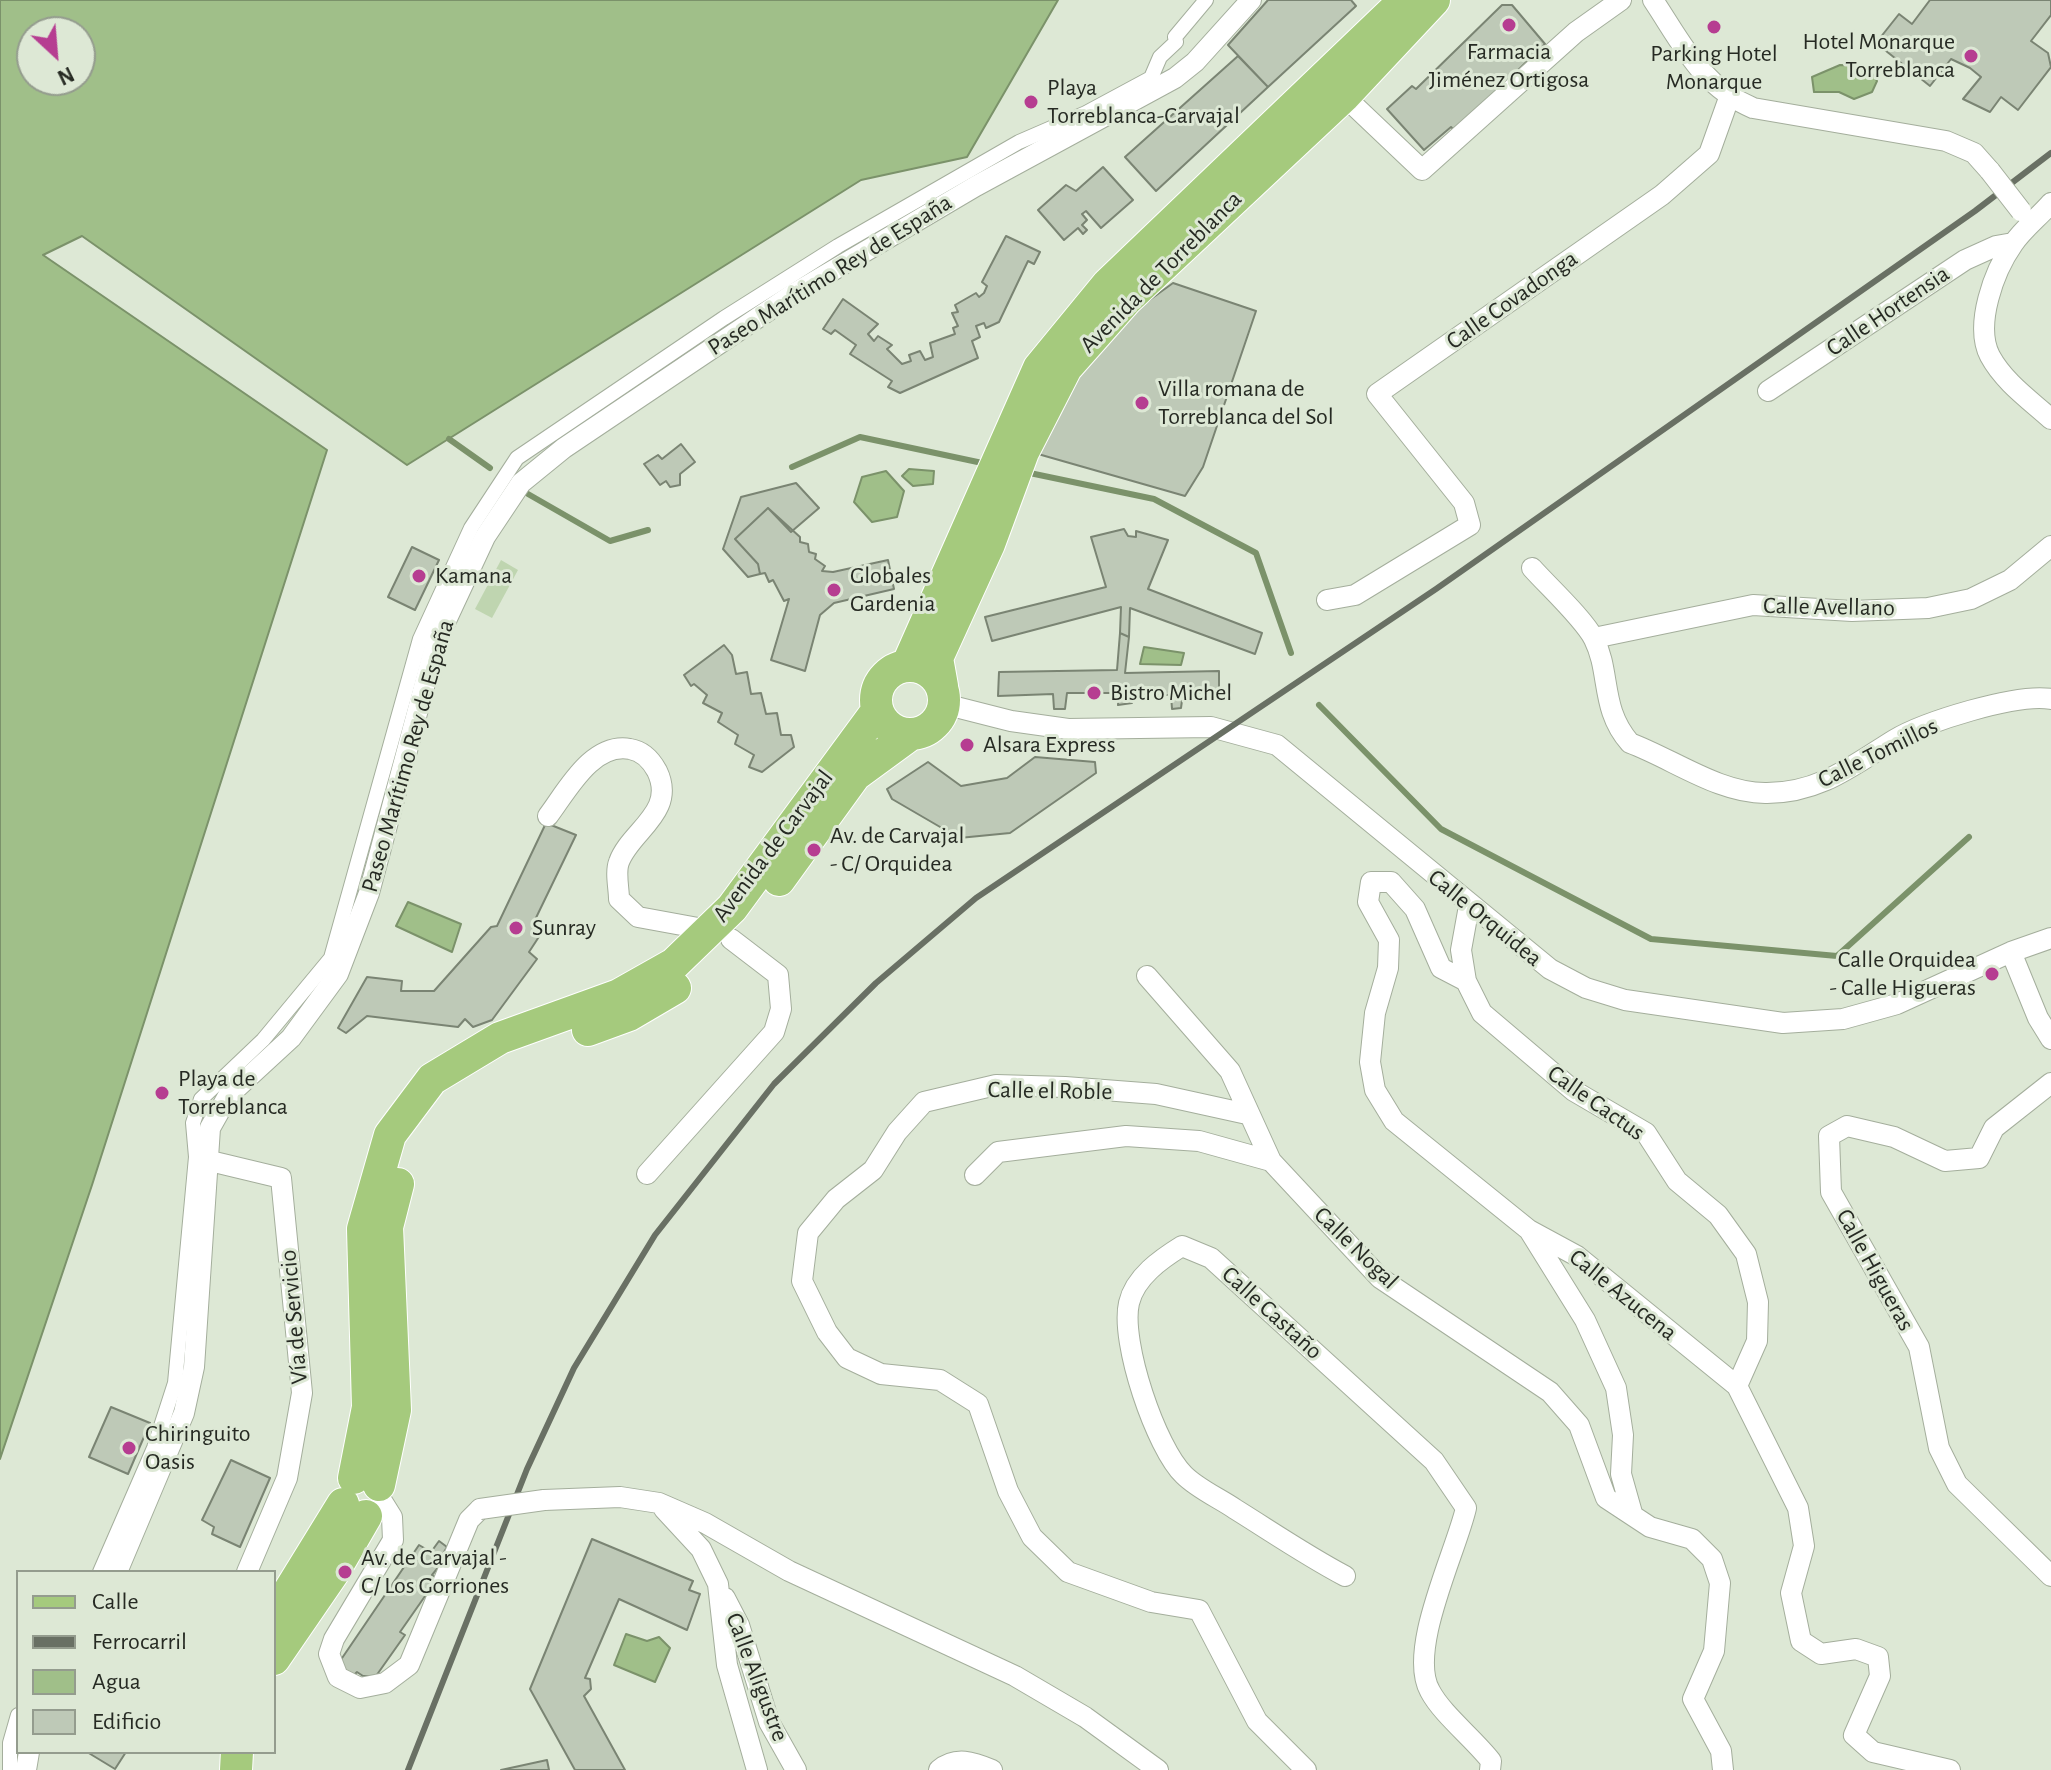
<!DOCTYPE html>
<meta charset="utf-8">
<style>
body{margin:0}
#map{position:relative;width:2051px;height:1770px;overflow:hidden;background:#dde8d5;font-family:"Alegreya Sans",sans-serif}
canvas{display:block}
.legend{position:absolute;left:16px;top:1570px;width:260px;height:184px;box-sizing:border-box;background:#dde8d5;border:2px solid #949c8e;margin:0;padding:10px 14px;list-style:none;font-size:24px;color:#262a23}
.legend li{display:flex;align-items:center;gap:16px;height:40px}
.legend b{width:40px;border:2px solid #949c8e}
.north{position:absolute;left:16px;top:16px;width:80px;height:80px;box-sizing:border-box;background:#dde8d5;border:2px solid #949c8e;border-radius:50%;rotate:154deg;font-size:22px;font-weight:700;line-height:32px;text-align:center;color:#262a23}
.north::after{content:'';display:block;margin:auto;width:28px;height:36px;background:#b63d91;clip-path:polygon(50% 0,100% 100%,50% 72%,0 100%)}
</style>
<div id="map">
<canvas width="2051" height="1770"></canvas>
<ul class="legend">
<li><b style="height:10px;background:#a5ca7d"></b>Calle</li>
<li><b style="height:10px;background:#697064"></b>Ferrocarril</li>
<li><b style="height:22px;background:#a0bf89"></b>Agua</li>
<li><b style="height:22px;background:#bec9b7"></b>Edificio</li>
</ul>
<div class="north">N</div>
</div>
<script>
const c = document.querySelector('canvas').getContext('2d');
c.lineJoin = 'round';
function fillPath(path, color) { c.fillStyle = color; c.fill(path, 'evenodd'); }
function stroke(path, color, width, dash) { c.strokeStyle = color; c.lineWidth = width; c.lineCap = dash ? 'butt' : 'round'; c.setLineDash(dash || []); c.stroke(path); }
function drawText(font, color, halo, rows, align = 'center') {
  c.font = font + ' "Alegreya Sans",sans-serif'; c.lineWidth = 6; c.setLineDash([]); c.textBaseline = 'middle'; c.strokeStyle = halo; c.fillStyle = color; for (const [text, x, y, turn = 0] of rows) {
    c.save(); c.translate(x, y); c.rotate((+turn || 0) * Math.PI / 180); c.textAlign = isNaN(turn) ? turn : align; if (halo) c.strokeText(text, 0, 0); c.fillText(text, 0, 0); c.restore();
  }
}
const green = new Path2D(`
 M501,560L518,570L492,618L475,609Z`);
const water = new Path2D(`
 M0,0H1058L967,157L861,180L407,465L82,236L43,255L327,450L92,1185L0,1459ZM32,32H80V80H32Z
 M1840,65L1867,66L1877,81L1872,92L1854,99L1839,92H1814L1812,77Z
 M909,469L934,471L933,484L913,486L902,476Z
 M886,471L904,491L897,517L872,522L854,502L862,477Z
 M1144,647L1184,653L1181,665L1140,664Z
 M408,902L461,924L452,952L396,926Z
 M626,1634L647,1641L659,1637L670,1648L655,1682L614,1665Z`);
const stream = new Path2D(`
 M449,439L490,468
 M792,467L860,437L987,464
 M1025,472L1154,499L1256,553L1291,653
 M528,494L610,541L648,530
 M1319,705L1441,829L1651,939L1837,956L1969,837`);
const building = new Path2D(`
 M1268,0H1351L1356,6L1268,87L1228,45Z
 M1930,0H2051V15L2031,41L2048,53L2051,67L2018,110L2001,97L1990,112L1963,99L1981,77L1970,68L1951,59L1930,86L1876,43L1899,14L1912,24Z
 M1502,5H1512L1545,44L1455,131L1451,127L1424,150L1387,109L1412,86L1416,89Z
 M1238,56L1268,87L1156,191L1125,157Z
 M1103,167L1133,200L1101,228L1086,211L1082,214L1087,220L1082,225L1087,230L1083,234L1078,228L1064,240L1038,210L1066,185L1076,191Z
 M1006,236L1040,252L1034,264L1028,261L999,322L986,328L984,323L976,326L980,337L972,341L978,358L900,393L888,387L892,381L850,354L856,345L835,330L831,334L823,329L843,299L878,324L868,334L874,341L878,336L892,345L887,349L902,364L911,361L909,355L920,351L925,360L933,357L930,343L955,334L953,328L958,326L952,313L958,312L955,305L976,293L979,297L984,293L987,286L982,282Z
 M1173,283L1256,311L1203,467L1185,496L1038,454L1072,383L1133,312Z
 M681,444L695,462L680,474V485L670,487L666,481L660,485L644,464L658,455L662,459Z
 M796,483L819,508L791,532L768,508L735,539L758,564L760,574L748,577L723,549L741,497Z
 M768,508L800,537V542L808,544L809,552L816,554L815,559L825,566L822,571L833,572L888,560L894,589L834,603L820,615L805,671L771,660L789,599L784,601L773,580L769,582L765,573L760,574L758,564L735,539Z
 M1124,529L1128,536L1136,537V531L1168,540L1148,589L1262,633L1255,654L1130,608L1129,637L1120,633L1121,607L992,641L985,617L1106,587L1091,537Z
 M412,547L439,560L415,610L388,597Z
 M1120,633L1129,637L1125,673L1219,671V693H1183L1181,708L1172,709L1171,695H1130L1132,703L1118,705L1119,693H1067L1065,709H1054L1053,694L998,696L999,672L1117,670Z
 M724,645L732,655L736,674L747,672L751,694L761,693L766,714L777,713L781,735H791L794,747L762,772L749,767L754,755L735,744L738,735L718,722L722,713L703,703L707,695L694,684L691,686L684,675Z
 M1035,757L1095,762L1096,773L1010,833L959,838L892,799L887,789L928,762L961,786L1007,778Z
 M546,823L576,835L533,924L544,929L529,952L537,959L492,1020L473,1027L465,1019L458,1027L367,1016L346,1033L338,1028L367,977L402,981L401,991H434L491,927L497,926Z
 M111,1407L150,1423L128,1474L89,1457Z
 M231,1460L270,1478L240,1547L212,1534L214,1527L202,1520Z
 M592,1539L693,1581L689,1590L700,1594L687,1630L619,1599L585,1678L590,1679L591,1689L584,1696L625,1770H575L530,1689Z
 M439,1541L447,1547L438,1562L441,1564L432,1575L437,1579L400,1632L405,1635L376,1676H363L357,1672L353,1676L338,1664L419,1545L431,1552Z
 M87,1752H126L115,1769Z
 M547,1760L549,1770H501Z`);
const pedestrian = new Path2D(`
 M100,1572L154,1448L175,1383L196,1157L193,1123L201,1099L263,1040L331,958L420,639L471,528L517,458L724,318L838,246L1019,142L1086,113L1151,78L1160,57L1176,42L1175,37L1206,0
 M10,1770V1743L18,1715`);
const minor = new Path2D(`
 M1653,0C1683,45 1701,86 1753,108L1946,141L1974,153L1990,171
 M1344,96L1422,170L1576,32L1621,0
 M2051,203C2039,217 2023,229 2013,244C1994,271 1974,325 1990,356C2004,382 2030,400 2051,419
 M1768,391L1965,260L1996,246L2013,243
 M1532,568C1548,586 1584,619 1594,639C1611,673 1600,709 1630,743C1673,759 1720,794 1767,793C1819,793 1852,766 1894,740C1924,722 2017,693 2051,699
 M1327,600L1355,595L1470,525L1464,503L1377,394L1662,195L1709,154L1729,98
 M1594,638L1753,605L1852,611L1928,608L1971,599L2010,580L2051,546
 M944,704L1011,721L1068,729L1211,727L1277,745L1550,969L1586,988L1625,1000L1783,1023L1843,1019L1897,1004L2011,952L2051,938
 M548,816C567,791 592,742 630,749C643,751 651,760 657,771C677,812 630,831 619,862C615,872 619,889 619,899L638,917L709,930
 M1469,906L1461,950L1466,981L1482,1013L1574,1091L1646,1133L1677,1181L1718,1215L1746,1254L1758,1302L1757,1341L1737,1386
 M2011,952L2038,1018L2051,1039
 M1147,976L1230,1071L1271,1161L1380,1278L1550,1392L1579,1425L1606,1498L1650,1527L1692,1539L1712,1559L1720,1583L1714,1651L1693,1699L1721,1751L1723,1770
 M1466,981L1441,968L1415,909L1391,882H1371L1368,902L1389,940L1388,968L1375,1013L1370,1062L1375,1090L1394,1121L1529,1230L1577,1256L1737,1386L1798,1508L1804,1546L1791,1593L1801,1641L1821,1654L1856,1649L1878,1657L1880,1676L1854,1735L1873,1752L1950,1770
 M2051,1083L1994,1128L1979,1158L1945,1161L1894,1137L1847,1126L1829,1136L1831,1192L1919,1347L1939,1448L1957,1484L2051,1576
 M1247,1114L1156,1094L1065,1087L996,1085L924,1102L897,1132L873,1170L836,1199L808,1233L802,1281L827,1332L847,1358L881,1374L940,1380L978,1404L1008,1491L1032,1537L1068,1572L1151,1602L1199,1610L1257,1721L1306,1770
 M206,1160L281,1178L302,1393L287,1478L247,1572
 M647,1174L774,1032L781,1009L778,975L731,939
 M975,1175L998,1152L1126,1136L1199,1141L1271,1161
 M1529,1230L1585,1320L1616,1388L1623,1435L1621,1474L1632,1513
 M544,1500L620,1497L659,1503L705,1523L789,1571L1015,1676L1085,1717L1158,1770
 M382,1501L392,1517L393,1540L334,1639L329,1654L338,1677L360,1688L385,1683L409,1665L469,1520L480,1509
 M664,1509L701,1549L718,1584L727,1665L757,1770
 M117,1572L184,1413L194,1367L210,1128L228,1096L291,1038L338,974L369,893L436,642L485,537L521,483L564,448L793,294L976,186L1175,78L1195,62L1251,0
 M1345,1576C1307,1556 1272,1532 1235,1509C1219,1498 1198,1489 1184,1475C1156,1448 1120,1342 1129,1303C1135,1277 1161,1259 1182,1246L1211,1258L1434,1461L1466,1508C1456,1552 1407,1650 1430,1691C1442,1714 1474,1739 1491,1761L1490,1770
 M725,1598L739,1625L769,1722L796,1770
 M26,1770L29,1752
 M939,1770C956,1756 973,1762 992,1770`);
const primary = new Path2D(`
 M876 700a34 34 0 1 1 68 0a34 34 0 1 1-68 0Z
 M907,666L1039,368L1108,284L1405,0
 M942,686L937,658L989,544L1023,452L1066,368L1127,299L1344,96L1434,0
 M779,880L855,775L911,734
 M588,1030L629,1015L675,988
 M354,1478L368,1407L363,1229L390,1135L432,1079L500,1038L619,995L674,964L732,908L877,711
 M379,1485L395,1410L387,1227L398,1184
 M274,1616L343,1504
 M274,1659L333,1573L366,1516
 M236,1770L237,1752`);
const rail = new Path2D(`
 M408,1770L527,1469L574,1368L655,1235L774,1084L876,983L976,898L1436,589L1975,211L2051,153`);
const minorBridge = new Path2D(`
 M1990,171L2021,211
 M480,1509L544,1500`);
const markers = [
 [1509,25,8,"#b63d91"],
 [1714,27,8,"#b63d91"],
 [1971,56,8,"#b63d91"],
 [1031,102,8,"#b63d91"],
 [1142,403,8,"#b63d91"],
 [419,576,8,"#b63d91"],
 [834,590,8,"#b63d91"],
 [1094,693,8,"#b63d91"],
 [967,745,8,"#b63d91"],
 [814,850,8,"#b63d91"],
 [516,928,8,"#b63d91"],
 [1992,974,8,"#b63d91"],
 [162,1093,8,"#b63d91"],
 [129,1448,8,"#b63d91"],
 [345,1572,8,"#b63d91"]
];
const poiNames = [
 ["Hotel Monarque",1955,42,"right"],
 ["Torreblanca",1955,70,"right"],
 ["Farmacia",1509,52,"center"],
 ["Jiménez Ortigosa",1509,80,"center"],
 ["Parking Hotel",1714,54,"center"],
 ["Monarque",1714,82,"center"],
 ["Playa",1047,88],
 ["Torreblanca-Carvajal",1047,116],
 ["Villa romana de",1158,389],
 ["Torreblanca del Sol",1158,417],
 ["Kamana",435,576],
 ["Globales",850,576],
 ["Gardenia",850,604],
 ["Bistro Michel",1110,693],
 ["Alsara Express",983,745],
 ["Av. de Carvajal",830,836],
 ["- C/ Orquidea",830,864],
 ["Sunray",532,928],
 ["Calle Orquidea",1976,960,"right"],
 ["- Calle Higueras",1976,988,"right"],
 ["Playa de",178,1079],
 ["Torreblanca",178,1107],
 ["Chiringuito",145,1434],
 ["Oasis",145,1462],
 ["Av. de Carvajal -",361,1558],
 ["C/ Los Gorriones",361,1586]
];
const streetNames = [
 ["Avenida de Torreblanca",1161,272,-45],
 ["Paseo Marítimo Rey de España",830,275,-32],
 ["Calle Covadonga",1512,300,-35],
 ["Calle Hortensia",1888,311,-34],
 ["Calle Avellano",1829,607,1],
 ["Calle Tomillos",1878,753,-26],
 ["Paseo Marítimo Rey de España",408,756,-74],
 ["Avenida de Carvajal",773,846,-53],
 ["Calle Orquidea",1485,918,39],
 ["Calle el Roble",1050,1091,1],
 ["Calle Cactus",1596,1103,35],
 ["Calle Nogal",1356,1248,44],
 ["Calle Higueras",1875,1270,61],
 ["Calle Azucena",1623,1295,39],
 ["Calle Castaño",1272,1313,42],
 ["Vía de Servicio",294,1317,-95],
 ["Calle Aligustre",757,1677,69]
];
fillPath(green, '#bfd5b0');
fillPath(water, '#a0bf89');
stroke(water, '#7b926a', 2);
stroke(stream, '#7b926a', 6);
fillPath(building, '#bec9b7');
stroke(building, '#7a8473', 2);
stroke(pedestrian, '#a4ae9c', 16);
stroke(minor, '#a4ae9c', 22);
stroke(primary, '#fff', 34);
stroke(pedestrian, '#fff', 14);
stroke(minor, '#fff', 20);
stroke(primary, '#a5ca7d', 32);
stroke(rail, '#697064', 6);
stroke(minorBridge, '#a4ae9c', 22, []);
stroke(minorBridge, '#fff', 20);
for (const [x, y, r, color] of markers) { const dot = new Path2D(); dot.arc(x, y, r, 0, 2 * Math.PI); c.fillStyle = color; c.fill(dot); stroke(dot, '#dde8d5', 3); }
drawText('24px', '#262a23', '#dde8d5', poiNames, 'left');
drawText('24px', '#262a23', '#dde8d5', streetNames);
</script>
